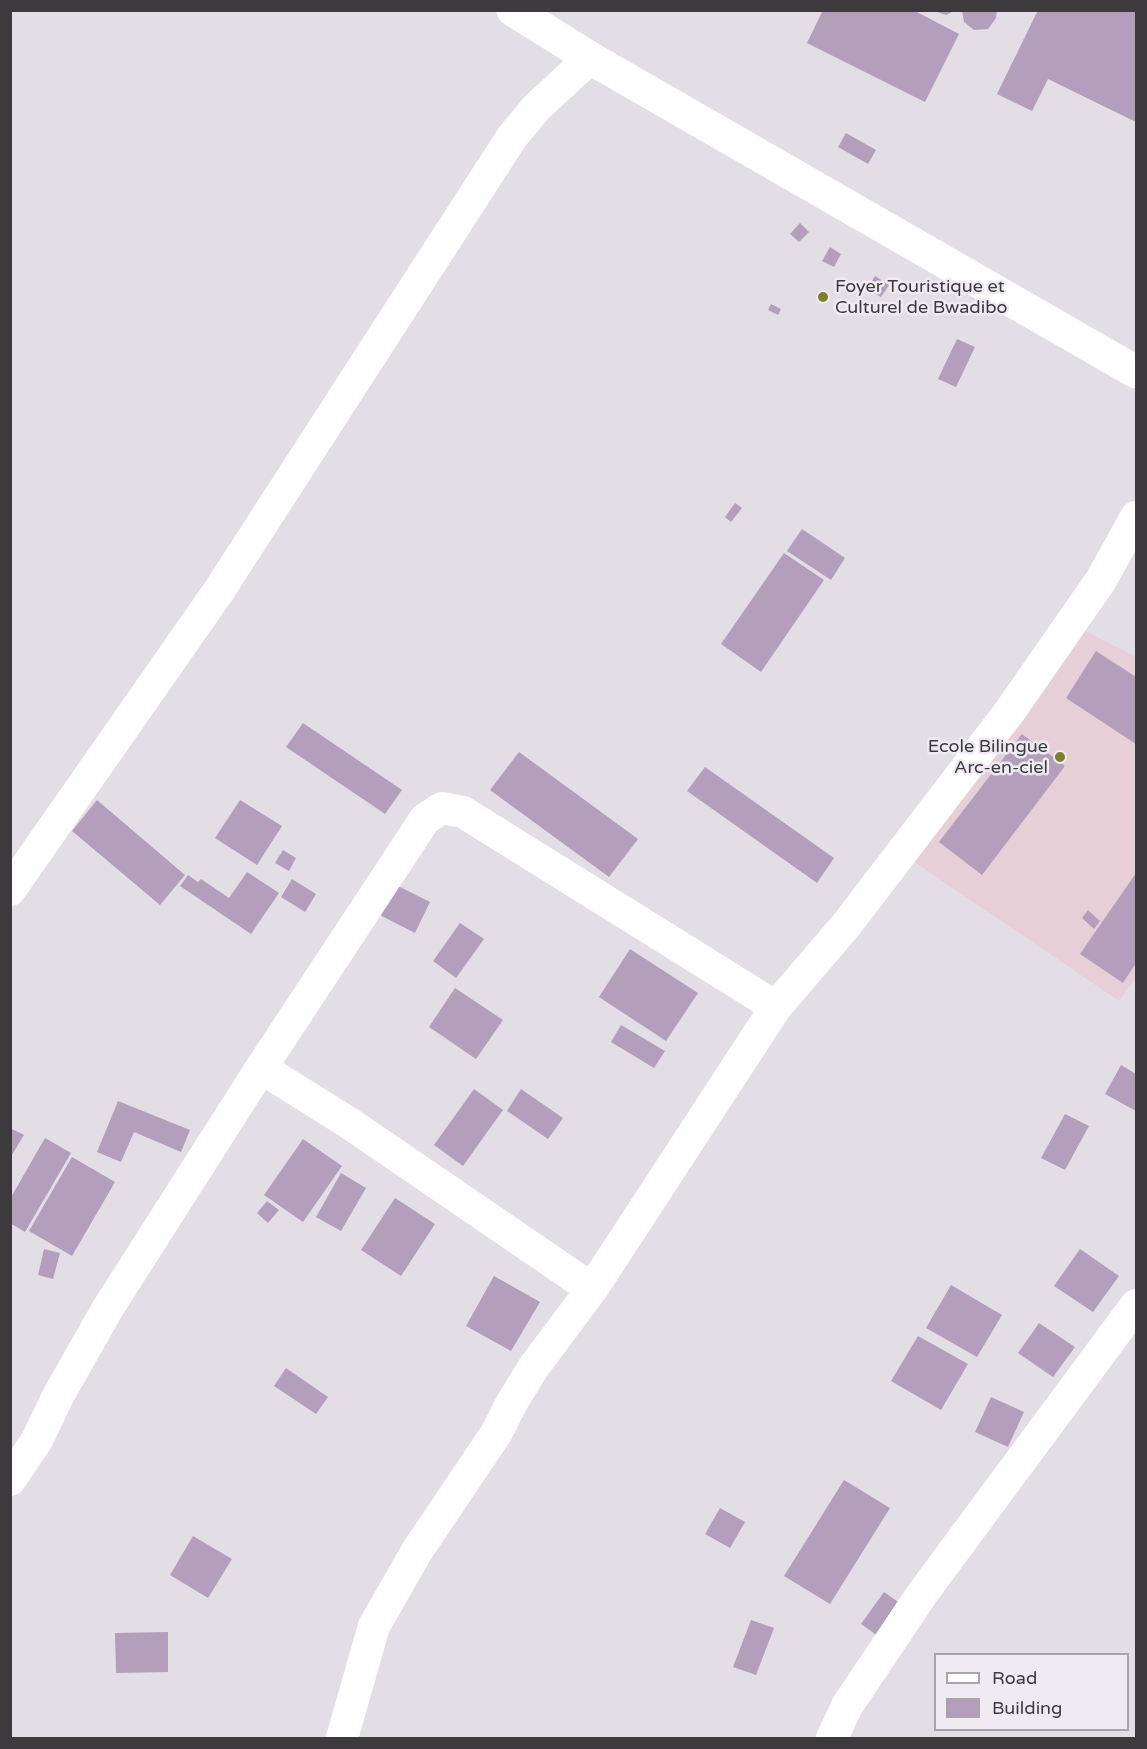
<!DOCTYPE html>
<style>
body{margin:0}
#map{position:relative;width:1147px;height:1749px;overflow:hidden;background:#e3dee5;font-family:"Varela Round",sans-serif}
canvas{display:block}
.frame{position:absolute;inset:0;border:12px solid #3c3a3d;pointer-events:none}
.legend{position:absolute;left:934px;top:1653px;width:195px;height:78px;box-sizing:border-box;background:#f0ebf2;border:2px solid #a8a4aa;margin:0;padding:8px 10px;list-style:none;font-size:18px;color:#3c3a3d}
.legend li{display:flex;align-items:center;gap:12px;height:30px}
.legend b{width:30px;border:2px solid #a8a4aa}
</style>
<div id="map">
<canvas width="1147" height="1749"></canvas>
<div class="frame"></div>
<ul class="legend">
<li><b style="height:8px;background:#fff"></b>Road</li>
<li><b style="height:16px;background:#b39ebb"></b>Building</li>
</ul>
</div>
<script>
const c = document.querySelector('canvas').getContext('2d');
c.lineJoin = 'round';
function fillPath(path, color) { c.fillStyle = color; c.fill(path, 'evenodd'); }
function stroke(path, color, width, dash) { c.strokeStyle = color; c.lineWidth = width; c.lineCap = dash ? 'butt' : 'round'; c.setLineDash(dash || []); c.stroke(path); }
function drawText(font, color, halo, rows, align = 'center') {
  c.font = font + ' "Varela Round",sans-serif'; c.lineWidth = 5; c.setLineDash([]); c.textBaseline = 'middle'; c.strokeStyle = halo; c.fillStyle = color; for (const [text, x, y, turn = 0] of rows) {
    c.save(); c.translate(x, y); c.rotate((+turn || 0) * Math.PI / 180); c.textAlign = isNaN(turn) ? turn : align; if (halo) c.strokeText(text, 0, 0); c.fillText(text, 0, 0); c.restore();
  }
}
const education = new Path2D(`
 M1082,629L1136,657V978L1119,1001L907,857Z`);
const building = new Path2D(`
 M823,10H913L959,34L925,102L807,43Z
 M931,10H956L946,15Z
 M962,10H997L996,18L988,29L974,30L964,22Z
 M1038,10H1136V122L1048,79L1032,111L997,94Z
 M846,133L876,150L868,164L838,147Z
 M800,223L809,232L799,242L790,234Z
 M830,247L841,254L834,267L822,261Z
 M875,276L889,285L881,297L867,289Z
 M771,304L781,309L778,315L768,310Z
 M957,339L975,347L956,387L938,379Z
 M735,503L742,508L731,522L725,517Z
 M802,529L845,558L831,580L787,551Z
 M784,553L824,580L761,672L721,644Z
 M1096,651L1136,677V744L1066,698Z
 M303,723L402,790L385,814L286,747Z
 M1022,734L1065,766L982,875L939,842Z
 M519,752L638,839L609,877L490,790Z
 M705,767L834,858L817,883L687,791Z
 M97,800L185,875L160,905L72,831Z
 M240,800L282,826L257,865L215,838Z
 M283,850L296,858L289,871L275,863Z
 M247,872L279,893L251,934L180,886L188,875L198,882L201,879L229,898Z
 M1136,873V963L1123,983L1080,954Z
 M292,879L316,894L305,912L281,897Z
 M390,882L430,902L415,933L374,912Z
 M1088,910L1100,921L1094,929L1082,918Z
 M460,923L484,939L456,978L433,961Z
 M630,949L698,993L666,1041L599,997Z
 M455,988L503,1020L476,1059L429,1027Z
 M621,1025L665,1051L654,1068L611,1042Z
 M1121,1065L1136,1074V1111L1105,1094Z
 M474,1089L503,1110L463,1166L434,1145Z
 M521,1089L563,1118L548,1139L507,1111Z
 M118,1101L190,1130L181,1152L134,1132L121,1162L97,1152Z
 M1065,1114L1089,1126L1065,1170L1041,1158Z
 M10,1128L24,1135L10,1158Z
 M45,1138L71,1153L25,1232L10,1223V1199Z
 M303,1139L342,1166L303,1222L264,1195Z
 M72,1157L115,1182L72,1256L29,1231Z
 M341,1173L366,1188L341,1231L316,1217Z
 M395,1198L435,1224L401,1276L361,1250Z
 M267,1201L279,1210L268,1223L257,1213Z
 M44,1249L60,1253L53,1279L38,1275Z
 M1080,1249L1119,1276L1093,1312L1054,1286Z
 M494,1276L540,1302L511,1351L466,1326Z
 M951,1285L1002,1315L977,1357L926,1328Z
 M1039,1323L1075,1347L1053,1377L1018,1353Z
 M918,1336L968,1364L941,1410L891,1381Z
 M286,1368L328,1397L316,1414L274,1386Z
 M991,1397L1024,1412L1008,1447L975,1432Z
 M844,1480L890,1508L830,1604L784,1576Z
 M720,1508L745,1522L730,1548L705,1534Z
 M193,1536L232,1559L208,1598L170,1575Z
 M884,1592L908,1609L885,1641L861,1624Z
 M751,1620L774,1628L756,1675L733,1667Z
 M168,1632V1672L116,1673L115,1633Z`);
const street = new Path2D(`
 M10,890L218,592L512,137L537,107L590,58
 M261,1068L349,1123L592,1289
 M10,1480L37,1440L58,1396L108,1308L261,1068L425,819L442,808L463,812L776,1007
 M342,1738L374,1626L417,1551L497,1432L511,1404L533,1368L592,1289L776,1007L847,924L1010,711L1101,580L1136,517
 M832,1738L847,1706L922,1594L1136,1305`);
const secondary = new Path2D(`
 M513,10L590,58L1136,372`);
const markers = [
 [823,297,6,"#7d802a"],
 [1060,757,6,"#7d802a"]
];
const poiNames = [
 ["Foyer Touristique et",835,287],
 ["Culturel de Bwadibo",835,308],
 ["Ecole Bilingue",1048,747,"right"],
 ["Arc-en-ciel",1048,768,"right"]
];
fillPath(education, '#e7cfd8');
fillPath(building, '#b39ebb');
stroke(street, '#fff', 32);
stroke(secondary, '#fff', 33);
for (const [x, y, r, color] of markers) { const dot = new Path2D(); dot.arc(x, y, r, 0, 2 * Math.PI); c.fillStyle = color; c.fill(dot); stroke(dot, '#f0ebf2', 2); }
drawText('18px', '#3c3a3d', '#f0ebf2', poiNames, 'left');
</script>
